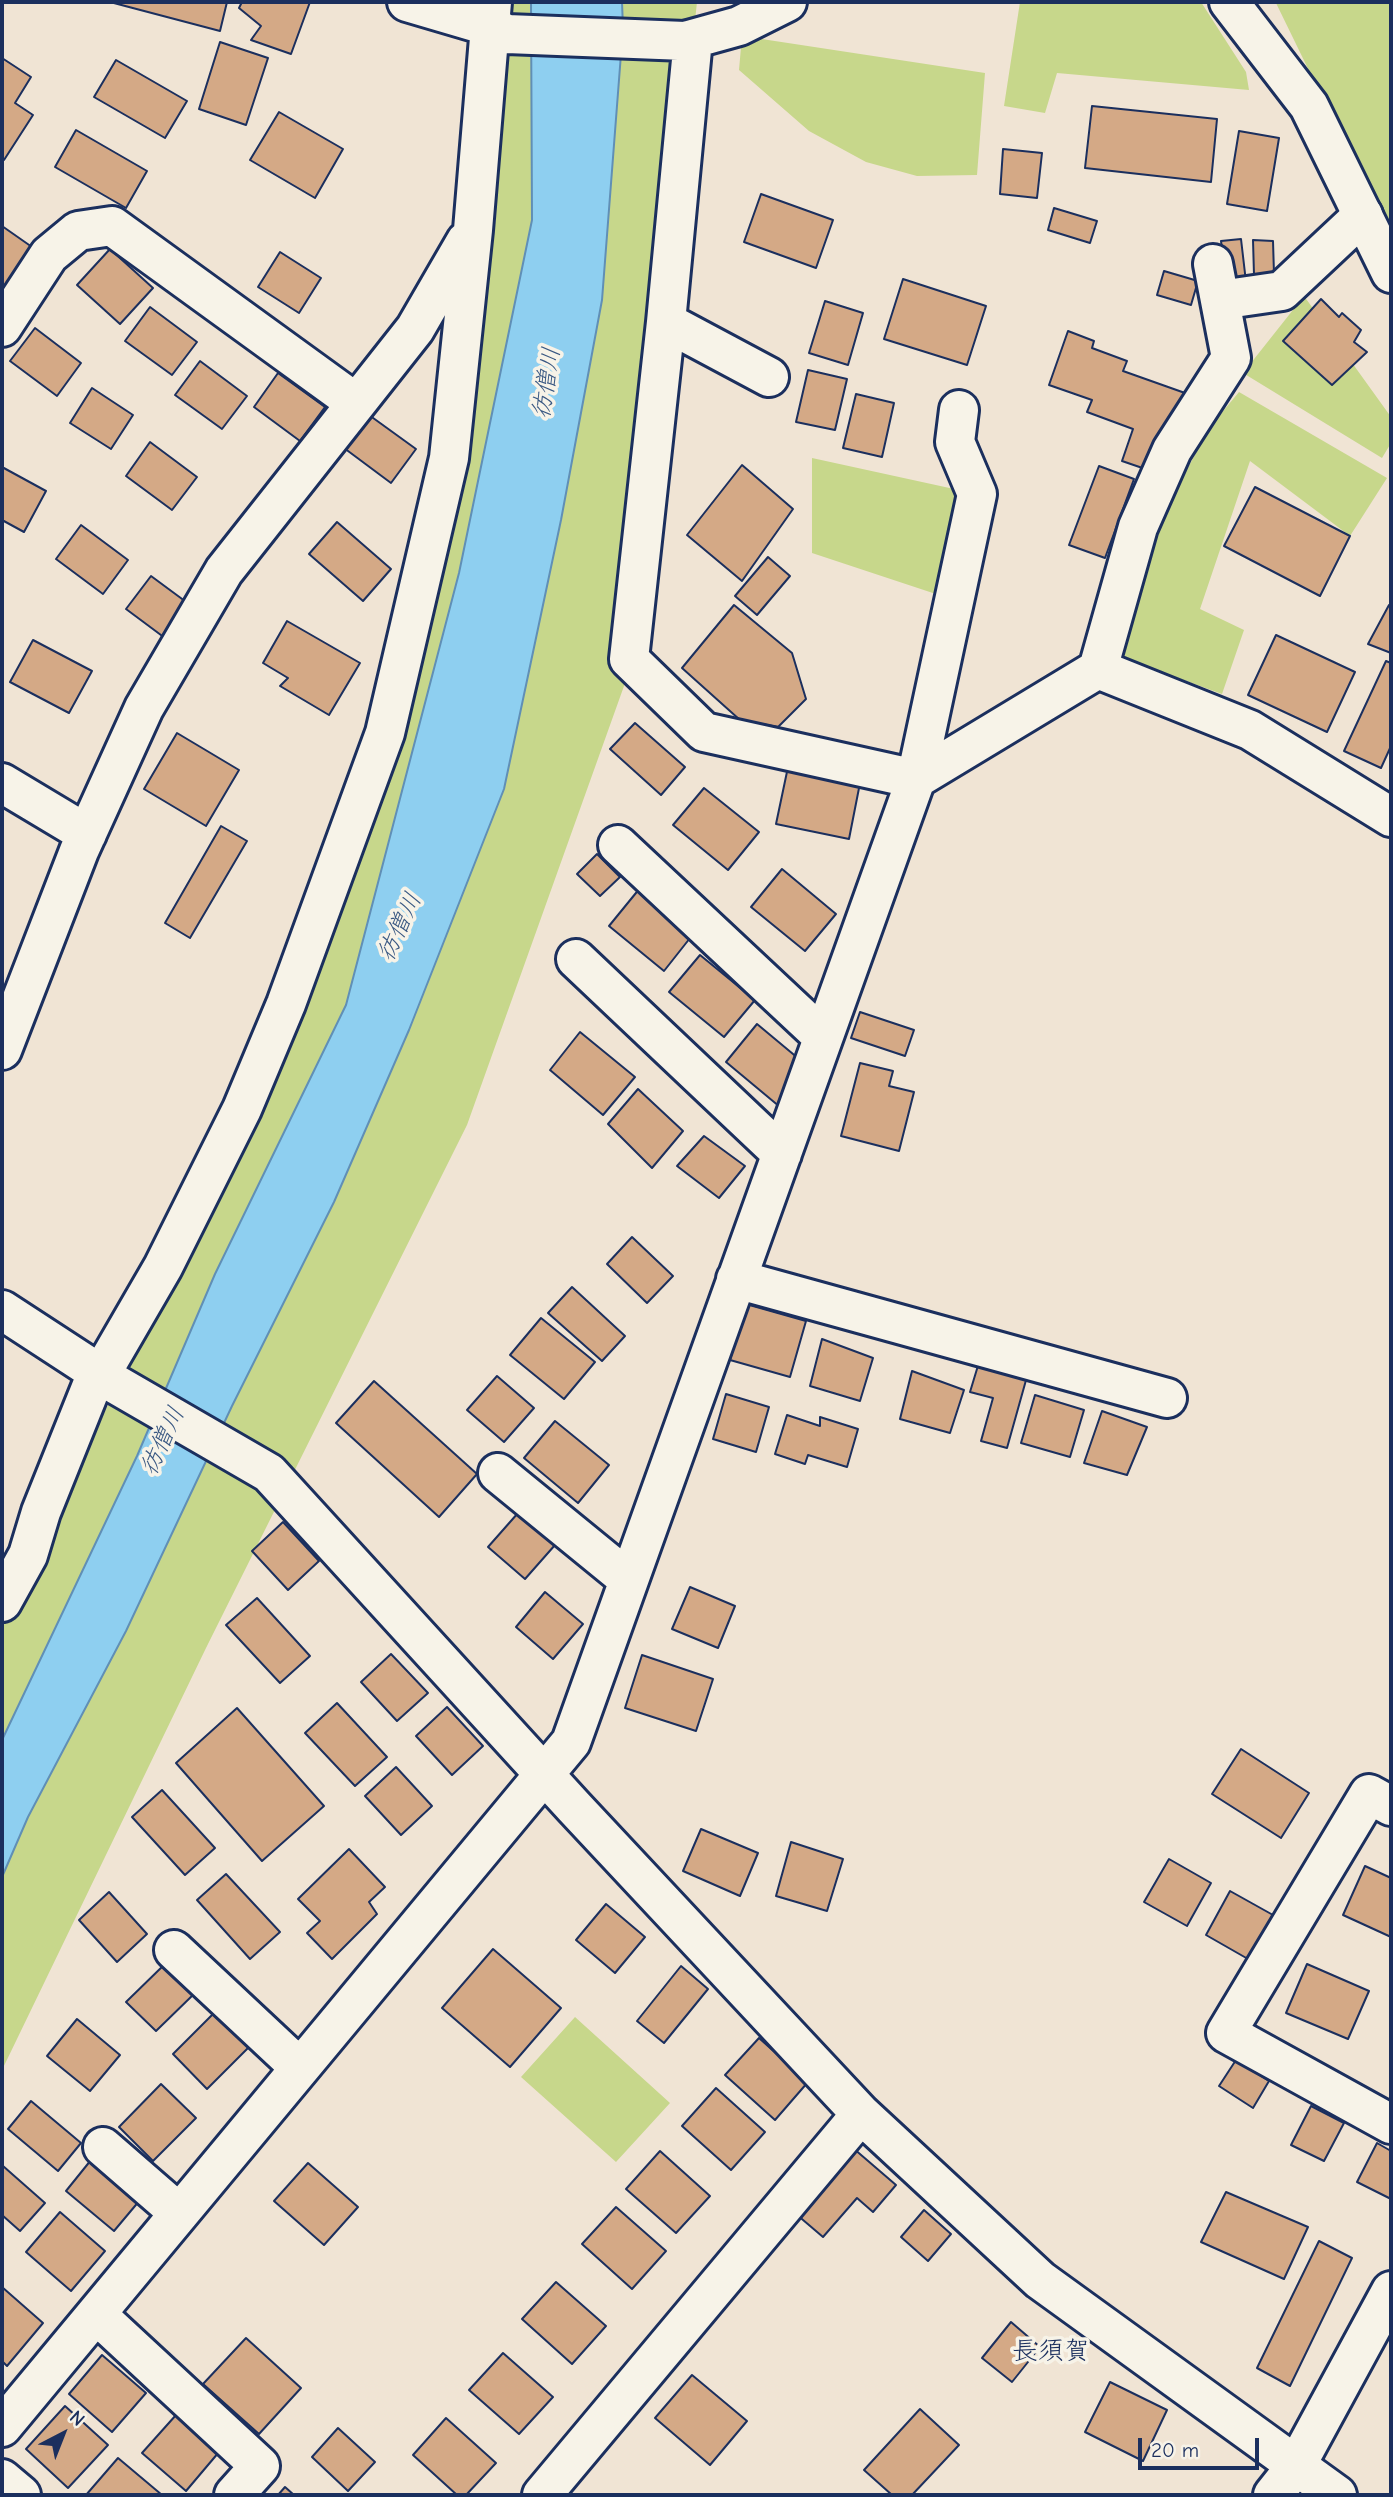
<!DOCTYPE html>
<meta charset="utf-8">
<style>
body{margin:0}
#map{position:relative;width:1393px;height:2497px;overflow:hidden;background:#f0e4d4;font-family:"Comic Neue",sans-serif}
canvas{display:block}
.frame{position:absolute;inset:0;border:4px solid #1b2f5e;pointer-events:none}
.north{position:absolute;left:28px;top:2399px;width:70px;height:70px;-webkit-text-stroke:5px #f7f3e8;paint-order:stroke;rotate:42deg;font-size:19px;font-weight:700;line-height:28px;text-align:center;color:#1b2f5e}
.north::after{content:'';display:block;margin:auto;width:24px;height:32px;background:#1b2f5e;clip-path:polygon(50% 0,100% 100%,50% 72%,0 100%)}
.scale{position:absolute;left:1138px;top:2438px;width:121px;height:32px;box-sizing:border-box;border:4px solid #1b2f5e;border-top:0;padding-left:9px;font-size:21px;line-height:24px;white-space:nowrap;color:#1b2f5e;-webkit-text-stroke:5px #f7f3e8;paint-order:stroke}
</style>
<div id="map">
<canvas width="1393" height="2497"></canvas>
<div class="frame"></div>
<div class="north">N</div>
<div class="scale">20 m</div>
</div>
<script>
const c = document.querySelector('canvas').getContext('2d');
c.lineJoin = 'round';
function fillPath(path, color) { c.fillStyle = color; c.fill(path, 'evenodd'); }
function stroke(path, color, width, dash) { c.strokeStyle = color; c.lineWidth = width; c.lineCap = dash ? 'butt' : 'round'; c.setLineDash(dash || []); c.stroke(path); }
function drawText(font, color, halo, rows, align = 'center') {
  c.font = font + ' "Comic Neue","Klee One",sans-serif'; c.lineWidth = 7; c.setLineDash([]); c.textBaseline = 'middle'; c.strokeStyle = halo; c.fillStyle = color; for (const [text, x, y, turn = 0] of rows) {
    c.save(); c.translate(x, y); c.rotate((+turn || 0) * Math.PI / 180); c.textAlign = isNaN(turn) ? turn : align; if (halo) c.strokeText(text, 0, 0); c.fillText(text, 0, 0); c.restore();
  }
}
const green = new Path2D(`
 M498,2H697L624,686L467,1125L206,1648L2,2070V1601L190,1254L362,826L496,219Z
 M1020,2H1201L1246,72L1249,90L1057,73L1045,113L1004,106Z
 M1274,2H1391V239L1276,3Z
 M742,36L985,73L977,175L917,176L866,162L809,131L739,70Z
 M1304,296L1391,417V443L1382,458L1243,373Z
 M1239,392L1387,478L1350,536L1250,461L1200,609L1244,630L1222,694L1123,658L1139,583L1164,513L1209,428Z
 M812,458L977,494L954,600L812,553Z
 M575,2017L670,2103L616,2162L521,2077Z`);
const water = new Path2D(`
 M531,2H622L623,28L602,300L561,520L504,789L409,1030L334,1202L232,1406L126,1631L28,1817L2,1877V1740L137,1456L215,1274L346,1005L459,573L532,220Z`);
const building = new Path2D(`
 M110,2H227L220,31Z
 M242,2H310L291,54L251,40L261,26L239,8Z
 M220,42L268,58L246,125L199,109Z
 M2,58L31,77L15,103L33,115L4,160L2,159Z
 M116,60L187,101L165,138L94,97Z
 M1092,106L1217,119L1211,182L1085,168Z
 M279,112L343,149L315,198L250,160Z
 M76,130L147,171L126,208L55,167Z
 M1239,131L1279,138L1267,211L1227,204Z
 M1003,149L1042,153L1037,198L1000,194Z
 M761,194L833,220L816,268L744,242Z
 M1054,208L1097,221L1090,243L1048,230Z
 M2,226L32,247L4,287L2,286Z
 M1241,239L1246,282L1227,284L1221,241Z
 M1253,240L1273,241L1274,274L1254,275Z
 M110,249L153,288L120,324L77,285Z
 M280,252L321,278L299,313L258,287Z
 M1164,271L1198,281L1191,305L1157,295Z
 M903,279L986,306L967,365L884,339Z
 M1321,299L1339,317L1342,313L1361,330L1354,342L1367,352L1332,385L1283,341Z
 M825,301L863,313L848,365L809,353Z
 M150,307L197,342L172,375L125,341Z
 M35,328L81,363L57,396L10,361Z
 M1068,331L1094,341L1092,348L1127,361L1123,371L1185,393L1157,473L1122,461L1133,429L1087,412L1092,400L1049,385Z
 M200,361L247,396L222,429L175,395Z
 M808,370L847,379L835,430L796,422Z
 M278,373L325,407L300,441L254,407Z
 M92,388L133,415L111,449L70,423Z
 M856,394L894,403L882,457L843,448Z
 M369,415L416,449L391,483L344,448Z
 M150,442L197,477L172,510L126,476Z
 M742,465L793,509L742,581L687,535Z
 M1099,466L1134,479L1105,558L1069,545Z
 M2,467L46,491L24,532L2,520Z
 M1255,487L1350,536L1320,596L1224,546Z
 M337,522L391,569L363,601L309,554Z
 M81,525L128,560L103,594L56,559Z
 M768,557L790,576L757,615L735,596Z
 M151,576L197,610L173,644L126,609Z
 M734,605L792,653L806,699L778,727L740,720L682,668Z
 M1389,605L1391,606V653L1368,644Z
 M287,621L360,663L329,715L280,686L288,678L263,663Z
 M1276,635L1355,672L1327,732L1248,695Z
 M33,640L92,671L69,713L10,682Z
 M1386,661L1391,663V746L1381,768L1344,751Z
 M635,723L685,767L661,795L610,749Z
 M177,733L239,770L206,826L144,789Z
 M788,767L860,783L849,839L776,824Z
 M704,788L759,832L728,870L673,825Z
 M221,826L247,841L190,938L165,923Z
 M597,854L620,877L600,896L577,874Z
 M782,869L836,914L805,951L751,907Z
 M640,888L694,933L664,971L609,926Z
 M700,955L755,1000L724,1037L669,992Z
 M860,1012L914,1030L905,1056L851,1038Z
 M757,1024L811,1069L780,1107L726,1062Z
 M580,1032L635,1077L603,1115L550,1070Z
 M860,1063L893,1071L889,1086L914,1092L899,1151L841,1136Z
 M638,1089L683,1131L652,1168L608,1124Z
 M704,1136L745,1166L719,1198L677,1166Z
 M632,1237L673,1276L647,1303L607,1264Z
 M572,1287L625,1336L602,1361L548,1313Z
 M746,1304L806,1321L790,1377L730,1360Z
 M541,1318L595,1362L564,1399L510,1355Z
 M822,1339L873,1358L860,1401L810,1386Z
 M980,1359L1028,1373L1007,1448L981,1441L993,1398L970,1392Z
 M912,1371L964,1390L950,1433L900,1419Z
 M497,1376L534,1408L504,1442L467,1410Z
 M374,1381L477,1474L439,1517L336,1423Z
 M726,1394L769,1407L756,1452L713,1439Z
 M1035,1395L1084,1410L1070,1457L1021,1443Z
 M1102,1411L1147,1427L1127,1475L1084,1463Z
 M787,1415L820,1426V1417L858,1429L847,1467L808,1455L805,1464L775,1454Z
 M555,1421L609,1465L578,1503L524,1458Z
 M518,1513L555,1545L525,1579L488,1547Z
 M283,1522L319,1561L288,1590L252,1551Z
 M690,1587L735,1606L718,1648L672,1629Z
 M545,1592L583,1624L553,1659L516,1627Z
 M257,1598L310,1656L280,1683L226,1625Z
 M391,1654L428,1693L397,1721L361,1682Z
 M642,1655L713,1679L696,1731L625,1708Z
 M337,1703L387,1757L355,1786L305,1733Z
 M447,1707L483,1746L452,1775L416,1736Z
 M237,1708L324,1806L262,1861L176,1763Z
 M1241,1749L1309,1793L1281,1838L1212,1794Z
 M396,1767L432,1806L401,1835L365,1796Z
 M162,1790L215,1848L185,1875L132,1817Z
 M701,1829L758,1853L740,1896L683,1871Z
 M791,1842L843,1859L827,1911L776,1896Z
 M349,1849L385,1887L369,1902L377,1914L332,1959L307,1933L320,1921L298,1899Z
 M1169,1859L1211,1883L1187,1926L1144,1902Z
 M1365,1866L1391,1878V1937L1343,1915Z
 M226,1874L280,1932L250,1959L197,1900Z
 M1230,1891L1273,1915L1248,1959L1206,1935Z
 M109,1892L147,1934L117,1962L79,1920Z
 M606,1904L645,1937L615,1973L576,1940Z
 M493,1949L561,2008L510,2067L442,2008Z
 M167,1962L196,1992L156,2031L126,2002Z
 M1307,1964L1369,1991L1348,2039L1286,2013Z
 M681,1966L708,1989L664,2043L637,2021Z
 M215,2012L250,2046L207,2089L173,2054Z
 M77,2019L120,2055L90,2091L47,2056Z
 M759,2038L808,2082L775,2120L725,2075Z
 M1236,2060L1269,2081L1253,2108L1219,2086Z
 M161,2084L196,2118L153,2161L119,2127Z
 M716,2088L765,2132L731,2170L682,2126Z
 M31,2101L81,2143L58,2171L8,2129Z
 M1311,2106L1344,2123L1324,2161L1291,2145Z
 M1377,2143L1391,2151V2199L1357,2182Z
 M853,2148L896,2185L873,2212L857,2198L823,2237L796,2214Z
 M660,2151L710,2196L676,2233L626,2189Z
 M91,2160L140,2200L114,2231L66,2191Z
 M308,2163L358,2207L324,2245L274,2201Z
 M3,2166L45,2203L20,2231L2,2215Z
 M1226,2192L1308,2227L1284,2279L1201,2242Z
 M616,2207L666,2251L632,2289L582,2244Z
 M924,2210L951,2234L928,2261L901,2237Z
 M60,2212L105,2251L71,2291L26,2252Z
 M1319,2241L1352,2258L1290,2386L1257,2368Z
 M556,2282L606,2326L572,2364L522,2319Z
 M2,2287L43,2323L7,2366L2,2361Z
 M1011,2322L1040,2347L1012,2382L982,2358Z
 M246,2338L301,2388L259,2434L203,2384Z
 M503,2353L553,2397L519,2434L469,2390Z
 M102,2355L146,2393L112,2432L69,2394Z
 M692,2375L747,2421L710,2465L655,2418Z
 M1110,2382L1167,2410L1143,2461L1085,2432Z
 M65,2406L108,2445L68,2488L26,2449Z
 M920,2409L959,2445L912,2495H892L864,2470Z
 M176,2415L219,2452L186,2491L142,2453Z
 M446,2418L496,2463L466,2495H457L413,2455Z
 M338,2428L375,2462L348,2491L312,2457Z
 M118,2458L162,2495H86Z
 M285,2487L294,2495H278Z`);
const street = new Path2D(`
 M407,2L492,27L507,34L685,41L739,26L787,2
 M693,39L666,322L629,659L704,732L916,779L1098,669L1250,730L1391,817
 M1220,300L1282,291L1363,215
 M666,322L769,377
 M2,327L49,255L78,231L112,226L356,403
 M1098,669L1138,527L1172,450L1231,358L1213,264
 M2,783L87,834
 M618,845L823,1037
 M576,959L782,1154
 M2,1050L79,851L144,708L224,571L415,329L466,241
 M736,1279L1167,1398
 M2,1310L117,1385L269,1473L574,1807L861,2114L1040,2280L1337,2495
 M498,1473L629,1580
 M2,1602L28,1555L41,1512L94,1380L101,1374L163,1267L242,1109L286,1004L385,733L449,458L473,230L492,2
 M1391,1806L1369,1794L1226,2033L1391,2124
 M174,1950L300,2068
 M103,2147L179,2213
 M96,2314L260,2466L234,2495
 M2,2427L571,1742L916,779L977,494L955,442L959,410
 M2,2479L21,2495
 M542,2495L861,2114`);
const secondary = new Path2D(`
 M1229,2L1309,106L1391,273
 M1273,2495L1296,2466L1391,2291`);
const waterNames = [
 ["彷僧川",547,383,-81],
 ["彷僧川",400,927,-65],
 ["彷僧川",163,1441,-65]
];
const quarterNames = [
 ["長須賀",1051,2352]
];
fillPath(green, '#c7d78b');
fillPath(water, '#8ecff0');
stroke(water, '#608fb6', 2);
fillPath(building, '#d4a986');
stroke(building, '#1b2f5e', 2);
stroke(street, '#1b2f5e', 44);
stroke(secondary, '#1b2f5e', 44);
stroke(street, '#f7f3e8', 38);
stroke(secondary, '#f7f3e8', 38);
drawText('italic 24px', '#385782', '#f7f3e8', waterNames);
drawText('26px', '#1b2f5e', '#f7f3e8', quarterNames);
</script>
